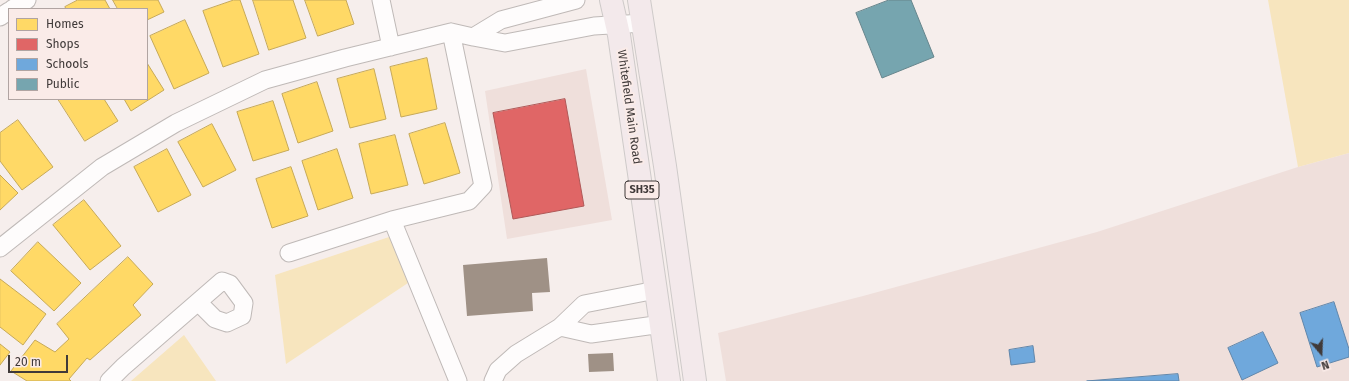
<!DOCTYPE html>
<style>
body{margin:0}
#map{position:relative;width:1349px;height:381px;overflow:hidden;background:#f6eeec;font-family:"Fira Sans",sans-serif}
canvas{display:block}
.legend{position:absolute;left:8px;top:8px;width:140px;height:92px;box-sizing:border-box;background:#faebe8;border:1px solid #b0a4a2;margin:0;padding:5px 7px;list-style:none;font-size:12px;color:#403a39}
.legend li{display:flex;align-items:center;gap:8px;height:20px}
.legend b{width:20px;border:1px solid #b0a4a2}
.north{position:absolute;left:1301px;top:333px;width:40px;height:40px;-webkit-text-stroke:3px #faebe8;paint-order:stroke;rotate:161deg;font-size:11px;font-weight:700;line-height:16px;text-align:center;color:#403a39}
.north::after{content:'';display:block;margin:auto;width:14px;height:18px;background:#403a39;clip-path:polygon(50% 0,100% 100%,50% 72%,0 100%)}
.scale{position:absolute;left:8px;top:355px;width:60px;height:18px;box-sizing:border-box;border:2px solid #403a39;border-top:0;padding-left:5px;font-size:12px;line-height:14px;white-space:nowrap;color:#403a39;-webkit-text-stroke:3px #faebe8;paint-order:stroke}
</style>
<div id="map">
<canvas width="1349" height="381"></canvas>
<ul class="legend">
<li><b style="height:11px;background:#ffd966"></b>Homes</li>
<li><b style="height:11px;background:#e06666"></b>Shops</li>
<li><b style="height:11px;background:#6fa8dc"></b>Schools</li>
<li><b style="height:11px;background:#76a5af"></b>Public</li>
</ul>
<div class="north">N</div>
<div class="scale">20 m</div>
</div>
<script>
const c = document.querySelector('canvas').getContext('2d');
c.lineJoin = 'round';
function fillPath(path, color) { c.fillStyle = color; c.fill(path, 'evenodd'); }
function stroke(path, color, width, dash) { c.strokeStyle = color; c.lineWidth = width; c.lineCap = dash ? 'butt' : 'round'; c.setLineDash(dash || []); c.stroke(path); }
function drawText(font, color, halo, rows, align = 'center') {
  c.font = font + ' "Fira Sans",sans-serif'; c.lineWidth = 4; c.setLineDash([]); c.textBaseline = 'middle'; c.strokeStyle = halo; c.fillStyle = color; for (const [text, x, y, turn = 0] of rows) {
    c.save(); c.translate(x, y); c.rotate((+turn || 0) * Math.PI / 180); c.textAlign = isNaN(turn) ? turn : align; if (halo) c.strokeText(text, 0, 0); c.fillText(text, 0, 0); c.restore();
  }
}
const built = new Path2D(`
 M586,69L612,220L507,239L485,91Z
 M1349,153V381H726L718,333L863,296L1097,232L1298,167Z`);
const green = new Path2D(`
 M1268,0H1349V153L1298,167Z
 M392,236L408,283L286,364L275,275Z
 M184,335L216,381H131Z`);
const homes = new Path2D(`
 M78,0H105L110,9H66L65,7Z
 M113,0H158L164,12L147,20V9H118Z
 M234,0H240L259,54L223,67L203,11Z
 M253,0H293L306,38L269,50Z
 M305,0H346L354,24L318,36Z
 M185,20L209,73L174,89L150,36Z
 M427,58L437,109L401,117L390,67Z
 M147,63L164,90L131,111L124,99H147Z
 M374,69L386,119L350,128L337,79Z
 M317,82L333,131L298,143L282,94Z
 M58,99H104L118,121L85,141Z
 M273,101L289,150L253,161L237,112Z
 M18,120L53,167L22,190L0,161V133Z
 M445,123L460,173L424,184L409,134Z
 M212,124L236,170L203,187L178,142Z
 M395,135L408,185L371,194L359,144Z
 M167,149L191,195L158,212L134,167Z
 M337,149L353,198L318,210L302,161Z
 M291,167L308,216L272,228L256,179Z
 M0,175L18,193L0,210Z
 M84,200L121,246L90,270L53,225Z
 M38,242L81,283L54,311L11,271Z
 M128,257L153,284L133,305L141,315L90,360L87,358L69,379L71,381H27L11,371L35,340L55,352L69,339L57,324Z
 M0,279L46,314L23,345L0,327Z
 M0,344L10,352L0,365Z`);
const shops = new Path2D(`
 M565,99L584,206L513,219L493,113Z`);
const schools = new Path2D(`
 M1334,302L1349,349V357L1317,367L1300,313Z
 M1263,332L1278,363L1242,380L1228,348Z
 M1033,346L1035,362L1011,365L1009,350Z
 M1178,374L1179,381H1087Z`);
const public = new Path2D(`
 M889,0H911L934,57L882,78L856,13Z`);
const building = new Path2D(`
 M547,258L550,292L532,293L533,311L467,316L463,265Z
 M613,353L614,371L589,372L588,354Z`);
const street = new Path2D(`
 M381,0L391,47
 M576,0L501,20L473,37L505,43L594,26L643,23
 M12,9L27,0
 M0,17L9,11
 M451,32L483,186L469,201L392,220L458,381
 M0,248L102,167L176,123L265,80L345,58L451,32L473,37
 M289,253L392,220
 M560,327L591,334L662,324
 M109,381L123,367L222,281L230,284L244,303L242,316L227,323L215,319L198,302
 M493,381L498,370L516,354L560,327L584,304L656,290`);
const primary = new Path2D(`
 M611,0L619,35L669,381
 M639,0L665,166L695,381`);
const shields = [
 [642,190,34]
];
const shieldNames = [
 ["SH35",642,190]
];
const streetNames = [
 ["Whitefield Main Road",629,107,82]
];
fillPath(built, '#efdfdb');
fillPath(green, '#f7e5be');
fillPath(homes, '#ffd966');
stroke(homes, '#c6a958', 1);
fillPath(shops, '#e06666');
stroke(shops, '#b05958', 1);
fillPath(schools, '#6fa8dc');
stroke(schools, '#6187ab', 1);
fillPath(public, '#76a5af');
stroke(public, '#66858c', 1);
fillPath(building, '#9f9186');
stroke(street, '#bfb9b7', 19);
stroke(primary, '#cecac9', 24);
stroke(street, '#fefcfc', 17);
stroke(primary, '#f3e9eb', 22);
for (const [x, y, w] of shields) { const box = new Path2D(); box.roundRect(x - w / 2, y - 9, w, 18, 3); c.fillStyle = '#faebe8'; c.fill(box); stroke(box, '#403a39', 1); }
drawText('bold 11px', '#403a39', null, shieldNames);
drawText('12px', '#403a39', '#faebe8', streetNames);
</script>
